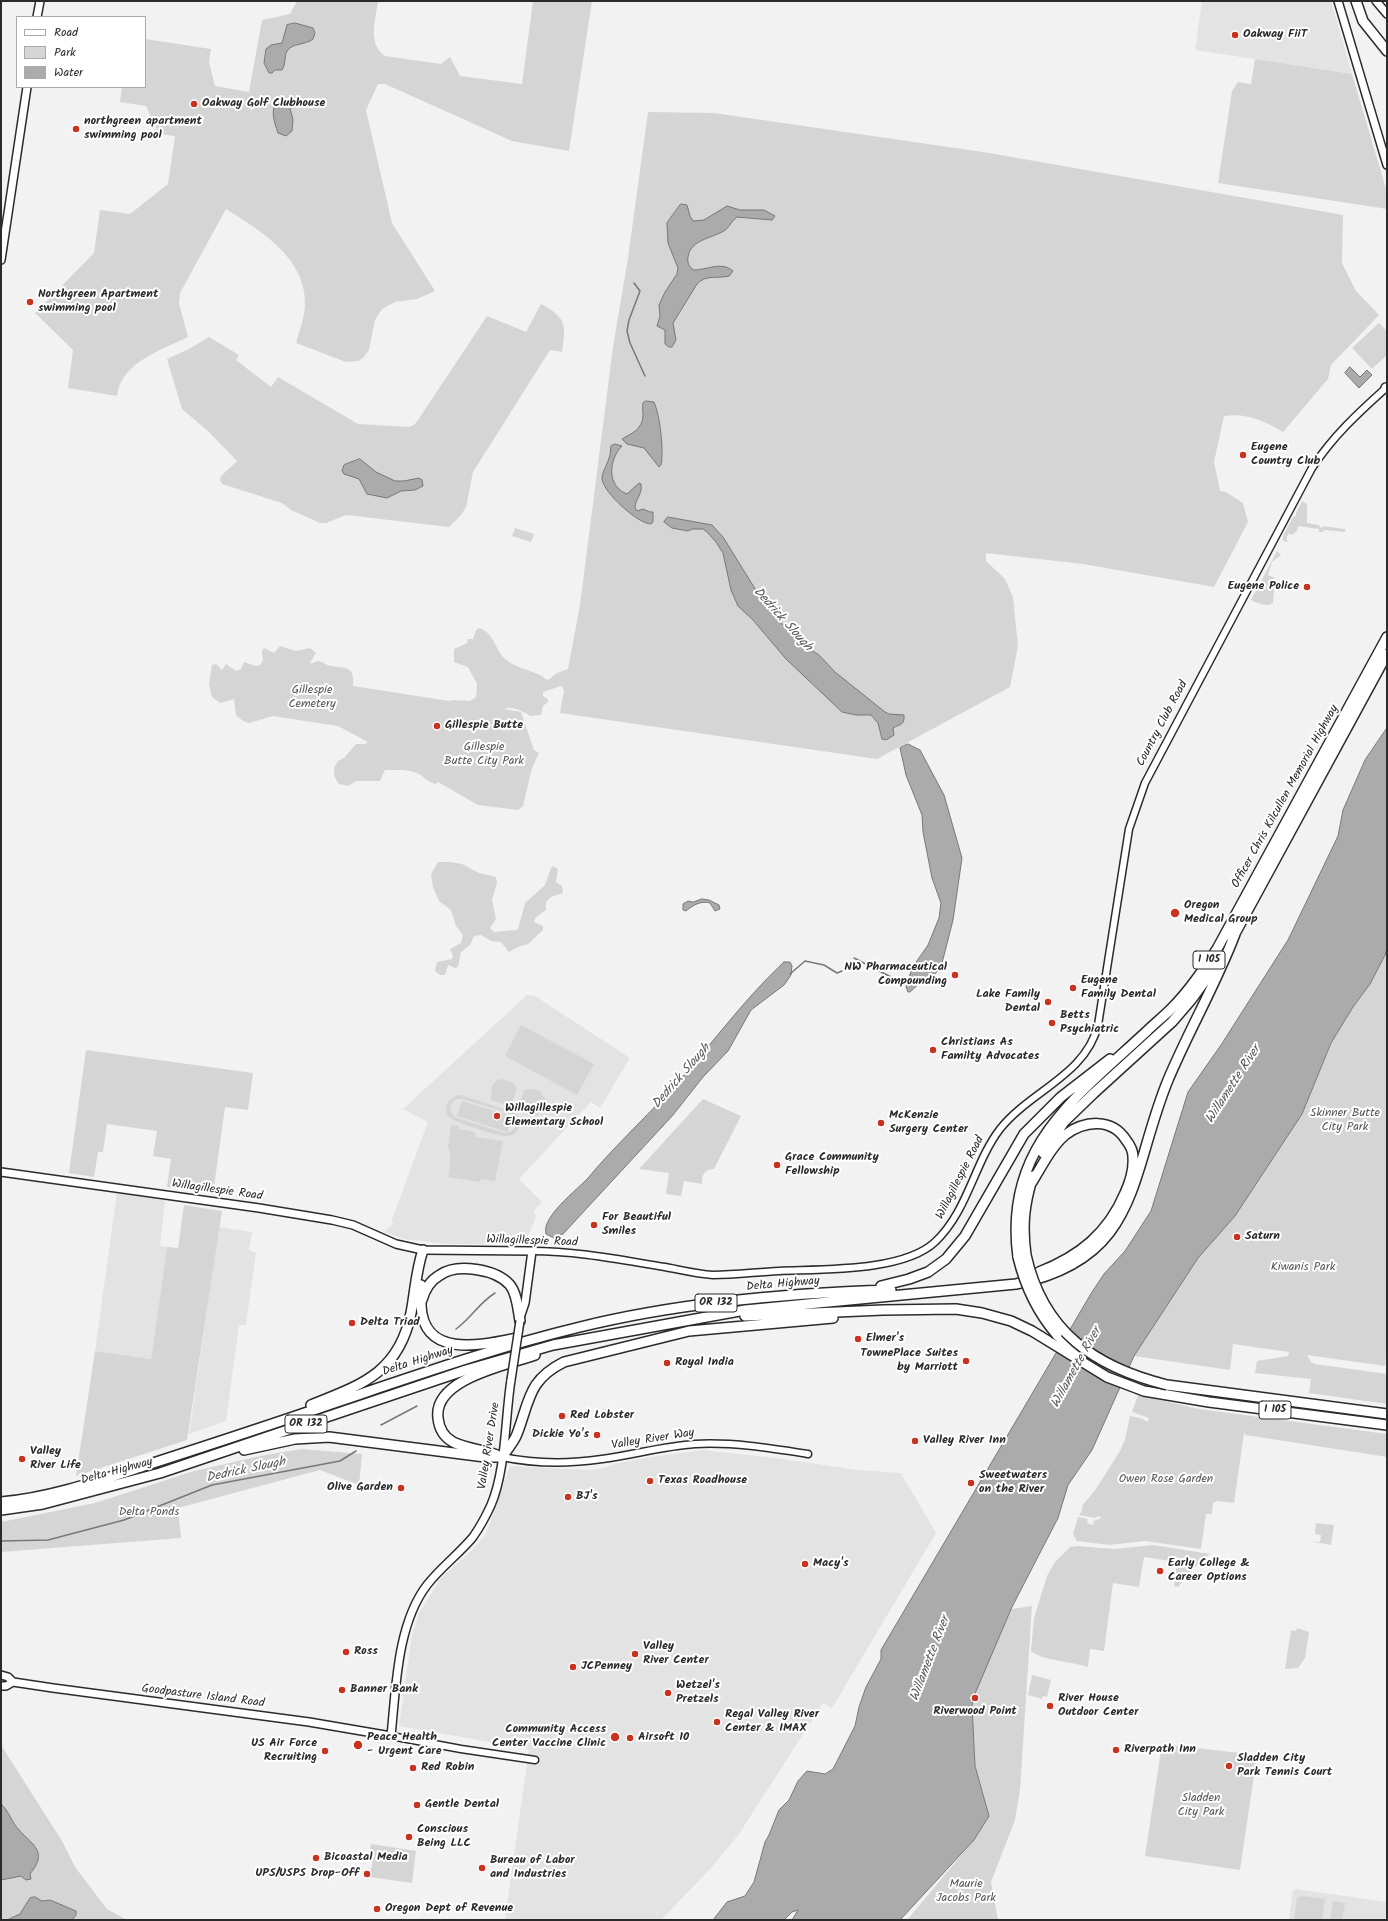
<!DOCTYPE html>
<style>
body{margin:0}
#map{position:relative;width:1388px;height:1921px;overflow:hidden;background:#f2f2f2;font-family:Kalam,sans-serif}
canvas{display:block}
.frame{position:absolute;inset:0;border:2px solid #2b2b2b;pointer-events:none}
.legend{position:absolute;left:16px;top:16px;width:130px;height:72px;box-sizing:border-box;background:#fff;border:1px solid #aaa;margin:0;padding:5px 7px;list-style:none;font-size:12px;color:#2b2b2b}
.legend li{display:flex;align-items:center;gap:8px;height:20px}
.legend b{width:20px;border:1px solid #aaa}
</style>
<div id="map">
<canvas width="1388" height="1921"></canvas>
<div class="frame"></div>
<ul class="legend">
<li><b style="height:5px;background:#fff"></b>Road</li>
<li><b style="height:11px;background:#d5d5d5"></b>Park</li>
<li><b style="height:11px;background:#ababab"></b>Water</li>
</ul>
</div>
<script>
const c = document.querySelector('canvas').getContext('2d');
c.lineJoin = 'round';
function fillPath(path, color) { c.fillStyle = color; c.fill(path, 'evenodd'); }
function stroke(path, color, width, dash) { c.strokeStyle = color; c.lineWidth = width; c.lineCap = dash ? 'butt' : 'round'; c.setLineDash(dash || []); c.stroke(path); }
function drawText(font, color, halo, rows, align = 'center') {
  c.font = font + ' Kalam,sans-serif'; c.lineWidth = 4; c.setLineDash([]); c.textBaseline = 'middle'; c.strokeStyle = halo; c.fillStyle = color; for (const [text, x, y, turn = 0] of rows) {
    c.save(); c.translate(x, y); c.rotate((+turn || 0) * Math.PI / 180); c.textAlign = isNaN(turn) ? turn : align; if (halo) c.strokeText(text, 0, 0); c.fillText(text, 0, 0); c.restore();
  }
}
const built = new Path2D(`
 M1202,1H1331L1352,74L1195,50Z
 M527,995L535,996L630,1058L600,1108L591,1102L519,1179L542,1202L534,1211L536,1217L526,1241L520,1244H446L404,1239L384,1232L393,1224L391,1222L428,1122L403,1109Z
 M117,1193L165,1200L160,1246L167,1247L151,1359L95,1351Z
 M219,1227L252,1232L249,1250L256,1253L246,1325H239L226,1421L189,1434Z
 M702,1450L776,1458L858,1470L901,1473L936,1533L832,1708L823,1703L739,1834L711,1868L661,1920H505L529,1749L399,1726L412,1635L419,1613L441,1578L472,1550L486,1534L510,1466L589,1470L603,1468L619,1463L645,1458Z
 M1296,1889L1387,1902V1920H1289L1293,1891Z`);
const green = new Path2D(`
 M297,1H378C376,19 367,44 385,56L441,64L450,57L460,76L522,84L533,1H592L569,151L512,141L385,84H378L366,110L392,223L435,291L417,299L395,302L382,309L375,320L369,350L363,358L358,361L346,362L296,343C299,332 304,319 305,307C308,259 261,231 226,209L180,293L179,303L188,337C162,350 121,362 117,396L68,388L73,350L35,313L94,253L100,210L130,214L168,184L175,136L159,134L146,106L120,102L122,87H145V39L211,49L209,62L215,86L249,92L262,20L290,14Z
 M1255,59L1352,74L1387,192V209L1218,183L1232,91L1238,82L1251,84Z
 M648,112L714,113L983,152L1343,215L1342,263L1356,291L1379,315L1331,365L1328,379L1283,432C1264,421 1247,413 1224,416L1214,462L1220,491L1226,492L1243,503L1248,522L1214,587L1083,564L986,553V561L1005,579L1013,597L1018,646L1010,687L877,759L560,713L564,690L561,686L543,692V696L548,699V702L543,706L541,715L530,716C524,712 512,705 504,709L521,712L534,750L539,753L532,768L523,806L518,810L478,805L438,782L436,784C428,783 424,776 417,773C409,769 394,770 385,770L380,781H356L348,786L339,784C333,777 332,769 338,761L344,758L356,744H365L368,742L338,726L273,716L249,723L243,721L236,715L234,699L220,703L212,697L209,684L212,665L216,664L222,670L226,664L236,671L241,669L244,662L256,666L260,665L263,660L262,651L264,648L274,653L280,646L296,651L310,648L316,653L310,663C313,664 315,661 319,661C323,662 326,665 331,666C347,668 355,667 353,686L449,701L453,700L470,701L476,697L477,684L468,667L454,662V649L467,643L468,639H473L476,630L479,628C494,632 496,651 504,658C513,667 529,670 540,675C544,677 545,679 548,680L557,673L568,669L580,605L613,347L628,258Z
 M541,304C567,318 566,325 562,352L550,350L473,472L466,507L461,515L449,527L346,515L326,523H320L291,510L282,503L222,484L220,480L221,476L237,461L209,432L182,409L167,359L189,349L209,337L239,355L236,360L271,387L278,377L358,424L408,427L414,425L418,420L487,316L526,332Z
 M1379,323L1387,331V355L1372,369L1352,348Z
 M1302,501L1307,504V523L1319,525L1320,527L1322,528L1323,526L1345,529V532L1324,530L1323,532H1319V529L1298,526L1297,531L1292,535L1289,533L1286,539L1289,542L1283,541V536L1293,517L1296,516V513Z
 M515,528L534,534L531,542L512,536Z
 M1277,551L1281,555L1272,562L1268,575L1275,578L1273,603C1265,608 1258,603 1251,600Z
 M438,862H450L462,864L479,873L496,877L497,883L492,900L496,919L490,928L494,932L516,930L518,929L525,903L545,885L551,868L553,866L558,869L556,882L562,886L563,893L551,897L546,902V910L536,917L534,922L543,926V930L528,944L518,947L509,952L501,942L491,941L481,935L474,936L470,945L461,952L458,967L455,968L448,965L445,975H440L435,971L437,962L452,959L453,956L450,949L461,943L463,935L456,926L451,910L439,901L433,887L431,874Z
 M1387,948V1350L1385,1366L1307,1355L1311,1362L1315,1364L1387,1374V1404L1309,1393L1311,1379L1255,1373L1257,1361L1288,1356L1289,1352L1233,1344L1230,1370L1134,1356L1198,1258L1235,1216L1302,1114L1331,1043L1353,1007L1370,984Z
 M521,1025L594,1064L577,1095L505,1056Z
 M86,1050L253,1073L248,1110L225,1107L213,1194L167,1187L171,1159L153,1156L157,1131L107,1124L103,1152H98L94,1177L69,1173Z
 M503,1079L513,1083L517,1088L511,1105L509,1106L491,1100V1098L492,1085L498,1080Z
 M531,1089L540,1091L545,1099L544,1107L537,1116L519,1110L518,1108L524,1090Z
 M460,1095C476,1100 492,1105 507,1110C515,1112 523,1117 519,1127C517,1133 511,1137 505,1136C497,1136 458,1123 452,1119C440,1111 449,1096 460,1095ZM456,1099H462L512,1114L516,1120L515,1127L510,1132L504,1133L455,1117C448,1111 449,1104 456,1099Z
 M703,1099L741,1116L714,1169C705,1169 701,1175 702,1184L684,1181L681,1196L666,1194L669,1173L639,1169Z
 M462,1101L512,1116L507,1132L457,1116Z
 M451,1125L459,1126V1129L475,1132V1137L503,1141L495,1181L481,1179L480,1182L448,1177C450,1165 452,1156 448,1147Z
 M184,1205L222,1211L187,1440L76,1476L95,1351L151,1359L167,1247L178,1248Z
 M1138,1395L1199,1409L1387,1434V1457L1246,1435L1244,1433L1234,1503L1217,1501L1213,1503L1212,1514H1206L1201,1549L1145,1541L1110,1545L1077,1541L1073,1534L1078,1517L1088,1519L1087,1523L1093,1525L1094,1521L1101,1518L1100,1516L1094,1518L1079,1515L1082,1511V1506L1096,1489L1120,1451L1125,1439L1130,1416L1143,1419L1147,1422L1149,1418L1132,1412Z
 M302,1449L362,1454L359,1485L320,1470L178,1508L181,1538L1,1552V1522L95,1503L194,1471L265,1455Z
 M1316,1523L1334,1525L1331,1545L1309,1541L1320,1542L1321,1535L1315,1534Z
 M1153,1545L1210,1554L1202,1559L1178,1587L1174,1586L1177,1562L1144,1557L1139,1587L1113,1583L1104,1651L1090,1649L1088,1667C1071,1661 1043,1661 1031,1651L1034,1618L1047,1576L1055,1562L1070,1547L1078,1546L1114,1549Z
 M1032,1606L1020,1790L1015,1820L991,1882L998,1920H907L974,1840L989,1816L975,1766L972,1706L976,1685L1012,1609Z
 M1297,1628L1309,1632L1305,1658L1298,1668L1285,1669L1291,1630L1296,1631Z
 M1032,1675L1051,1680L1047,1697L1043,1696L1042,1699L1028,1695Z
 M1162,1744L1257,1755L1240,1870L1145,1856Z
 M1,1745L62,1841L75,1867L107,1909L127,1920H1Z
 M371,1844L416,1851L412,1883L370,1877L373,1859L369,1858Z
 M1302,1896L1325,1899L1322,1920H1294L1297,1898Z
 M1333,1901L1345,1903L1342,1920H1330Z`);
const water = new Path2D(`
 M295,23L313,28L315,33L313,39C306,45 292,43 287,51C284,57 286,64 282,70H275L272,73H269L264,63L266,49L271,45L282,43L287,25Z
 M282,98L288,100L293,120L292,131L286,136L278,133C274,121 268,105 282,98Z
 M681,204L687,205L690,216L693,221L704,220L727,206L740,210H764L775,216L772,220L737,217C731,221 730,227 724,231C712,238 690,240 688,257C687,263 689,267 694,270C706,270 722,261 733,271L729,276C718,279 706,274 697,284L673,323L676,340L672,347H669L665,344V330L657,326L660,316L659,305L665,292L677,274L678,268L668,243L667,223Z
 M1350,367L1360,377L1367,370L1372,375L1359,388L1345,373Z
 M646,401L654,402C660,415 664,451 661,465L659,467L644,448L627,444L622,439C632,433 642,430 643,416C643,411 642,408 643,403Z
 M615,444L622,446C609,459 606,486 627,494L639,483L641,484C643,494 635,499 635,508L637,511L643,509L650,512H653V522L651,524C638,524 603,492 602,479C602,472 607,465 609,458C611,454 610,450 611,446Z
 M360,459L376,472L395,481H404L419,478L422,480L423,486L415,490L401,491L387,498L367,494L359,479L344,474L342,471L344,465Z
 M668,517L712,525L723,537L762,600L783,625L808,648L819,655L835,672L885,712L889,714L904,715C905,726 899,724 893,728L894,735L886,740L882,739L878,723L871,715H856L842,712L786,659L753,620L738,606L731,590L723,553L716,542L707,532L703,529H692L688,531L672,528L664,522Z
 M1387,728V948L1385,955L1370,984L1353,1007L1331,1043L1302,1114L1235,1216L1198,1258L1134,1356L1092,1450L1068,1485L1058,1518L1012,1607L974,1696L972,1706L975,1766L989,1816L974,1840L900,1920H792L798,1910L792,1912L784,1920H713L727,1902L745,1896L754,1882L765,1842L769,1835L779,1810L789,1800L798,1781L807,1771L825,1774L833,1769L855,1726L859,1707L866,1687L881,1659V1650L1092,1292L1104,1274L1125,1251L1151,1211L1188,1092L1221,1045L1288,940L1338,836L1343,810L1365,760Z
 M908,744L920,750L944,795L962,858L953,920L941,967L934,975L922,981L910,992H908L906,987L912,968L928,945L939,918L941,903L932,878L923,832L922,815L906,775L900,748Z
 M702,899L709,900L719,905L720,909L715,911L710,903C701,900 692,906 686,911L683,910V904L688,901L693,902Z
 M784,962H790L792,966L791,975L784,985L751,1010L728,1051L703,1077L673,1115L563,1234L554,1238L546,1234C541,1217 577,1190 588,1178C613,1148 641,1122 667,1094C707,1051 741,1002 784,962Z
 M1,1804C9,1811 12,1823 19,1830C34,1846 48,1852 30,1874L31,1879L26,1880L21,1876L1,1880Z
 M35,1897L42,1901L50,1900L76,1911V1915L72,1920H7L20,1914L30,1898Z`);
const stream = new Path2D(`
 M634,283L640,291L629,320L627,331L630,343L645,376
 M854,958L893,978
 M790,974L805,961L824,965L837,973L842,971
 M456,1329C471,1318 479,1303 495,1293
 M381,1425L417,1406
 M1,1541L48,1540L124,1520L212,1485L340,1461L356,1451`);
const tertiary = new Path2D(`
 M532,1251C577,1251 621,1260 665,1267C681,1270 697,1274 713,1275C735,1275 757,1272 779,1271C821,1269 903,1272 935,1242C968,1211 974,1163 1000,1129C1030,1091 1086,1075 1098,1025L1129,829L1145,783L1312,468C1333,436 1359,412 1387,387
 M502,1457C536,1464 568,1464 602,1459C633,1455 664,1446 695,1444C733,1442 770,1448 808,1454
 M391,1736L461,1749L535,1760`);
const secondary = new Path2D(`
 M1338,1L1387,165
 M1376,1L1387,14
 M37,17L40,1
 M1,260L27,87
 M1,1172L259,1208L332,1220L353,1225L396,1244L423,1250L532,1251L525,1303L520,1318
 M1,1675L8,1677L13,1682L53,1688L309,1722L391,1736C396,1688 397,1624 427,1585C441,1567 459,1554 473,1537C480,1527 486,1516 491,1505C506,1470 505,1418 511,1380
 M1,1686H6L13,1682`);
const motorway = new Path2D(`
 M1356,1L1363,21L1387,51
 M1386,388H1387
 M1232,939L1387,654
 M1043,1153L1064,1122L1094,1093L1172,1022L1191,1000L1220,960
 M1032,1182C1042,1166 1051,1147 1065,1135C1085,1120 1112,1118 1126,1140C1130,1145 1133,1151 1133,1157C1134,1169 1130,1182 1125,1193C1108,1233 1080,1256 1039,1272
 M1026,1255C1022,1226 1024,1205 1033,1176
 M1018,1257C1003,1148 1075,1098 1146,1032C1154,1024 1163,1017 1171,1009C1189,991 1203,970 1217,949L1387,637
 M421,1285C420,1293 421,1299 421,1306C424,1359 482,1345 517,1338
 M881,1286L909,1279L928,1272L946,1259L965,1236L1024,1134L1061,1097L1110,1059
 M422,1300C425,1289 431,1280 440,1275C457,1263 496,1269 510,1285C517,1294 518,1309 520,1321
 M745,1316L883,1310L956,1309L982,1313L1011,1321L1032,1331L1107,1377L1144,1391L1209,1402L1387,1425
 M1057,1335L1082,1356
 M1167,1385L1387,1414
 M311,1405C361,1385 399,1373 411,1313C415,1292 416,1270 423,1250
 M244,1450L295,1439L329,1437L485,1457H502
 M497,1455C484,1450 464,1448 453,1442C444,1437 439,1428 438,1418C433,1379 507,1365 535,1355
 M502,1457C507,1450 514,1442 517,1434C530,1400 528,1380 564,1362L689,1331L833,1318
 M1,1502C49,1498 98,1481 144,1466C209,1445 273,1424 337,1402C417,1375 497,1347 580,1327C681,1302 788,1293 891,1290
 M1,1510L43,1504L160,1473L466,1370L553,1345L745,1310L1016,1284C1141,1259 1129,1175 1168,1080C1189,1030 1216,984 1235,934`);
const secondaryBridge = new Path2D(`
 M511,1380L520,1321`);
const motorwayBridge = new Path2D(`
 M1026,1255C1043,1332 1095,1367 1167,1385
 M1018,1257C1025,1286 1038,1313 1057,1335`);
const markers = [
 [1235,35,4,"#c8321e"],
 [194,104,4,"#c8321e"],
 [76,129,4,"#c8321e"],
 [30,302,4,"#c8321e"],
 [1243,455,4,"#c8321e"],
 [1307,587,4,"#c8321e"],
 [437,726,4,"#c8321e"],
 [1175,913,5,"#c8321e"],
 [955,975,4,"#c8321e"],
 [1073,988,4,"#c8321e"],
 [1048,1002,4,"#c8321e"],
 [1052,1023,4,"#c8321e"],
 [933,1050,4,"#c8321e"],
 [497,1116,4,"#c8321e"],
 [881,1123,4,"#c8321e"],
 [777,1165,4,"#c8321e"],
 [594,1225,4,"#c8321e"],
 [1237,1237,4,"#c8321e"],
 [352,1323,4,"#c8321e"],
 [858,1339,4,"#c8321e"],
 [966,1361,4,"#c8321e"],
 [667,1363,4,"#c8321e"],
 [562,1416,4,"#c8321e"],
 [597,1435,4,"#c8321e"],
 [915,1441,4,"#c8321e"],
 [22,1459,4,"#c8321e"],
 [650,1481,4,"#c8321e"],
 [971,1483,4,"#c8321e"],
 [401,1488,4,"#c8321e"],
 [568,1497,4,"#c8321e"],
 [805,1564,4,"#c8321e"],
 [1160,1571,4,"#c8321e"],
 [346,1652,4,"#c8321e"],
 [635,1654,4,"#c8321e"],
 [573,1667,4,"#c8321e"],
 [342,1690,4,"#c8321e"],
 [668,1693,4,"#c8321e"],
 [975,1698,4,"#c8321e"],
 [1050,1706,4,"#c8321e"],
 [717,1722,4,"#c8321e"],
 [615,1737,5,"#c8321e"],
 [630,1738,4,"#c8321e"],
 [358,1745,5,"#c8321e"],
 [1116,1750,4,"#c8321e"],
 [325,1751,4,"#c8321e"],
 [1229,1766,4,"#c8321e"],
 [413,1768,4,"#c8321e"],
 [417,1805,4,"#c8321e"],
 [409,1837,4,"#c8321e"],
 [316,1858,4,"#c8321e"],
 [482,1868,4,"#c8321e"],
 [367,1874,4,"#c8321e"],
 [377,1909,4,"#c8321e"]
];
const shields = [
 [1209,960,32],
 [716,1303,42],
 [1275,1410,32],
 [306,1424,42]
];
const shieldNames = [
 ["I 105",1209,960],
 ["OR 132",716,1303],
 ["I 105",1275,1410],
 ["OR 132",306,1424]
];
const poiNames = [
 ["Oakway FiiT",1243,35],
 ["Oakway Golf Clubhouse",202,104],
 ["northgreen apartment",84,122],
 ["swimming pool",84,136],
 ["Northgreen Apartment",38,295],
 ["swimming pool",38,309],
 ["Eugene",1251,448],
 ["Country Club",1251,462],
 ["Eugene Police",1299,587,"right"],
 ["Gillespie Butte",445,726],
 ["Oregon",1184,906],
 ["Medical Group",1184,920],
 ["NW Pharmaceutical",947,968,"right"],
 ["Compounding",947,982,"right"],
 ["Eugene",1081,981],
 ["Family Dental",1081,995],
 ["Lake Family",1040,995,"right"],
 ["Dental",1040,1009,"right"],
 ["Betts",1060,1016],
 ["Psychiatric",1060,1030],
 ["Christians As",941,1043],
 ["Familty Advocates",941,1057],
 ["Willagillespie",505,1109],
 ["Elementary School",505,1123],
 ["McKenzie",889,1116],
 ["Surgery Center",889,1130],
 ["Grace Community",785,1158],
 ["Fellowship",785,1172],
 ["For Beautiful",602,1218],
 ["Smiles",602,1232],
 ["Saturn",1245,1237],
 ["Delta Triad",360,1323],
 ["Elmer's",866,1339],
 ["TownePlace Suites",958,1354,"right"],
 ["by Marriott",958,1368,"right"],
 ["Royal India",675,1363],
 ["Red Lobster",570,1416],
 ["Dickie Yo's",589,1435,"right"],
 ["Valley River Inn",923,1441],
 ["Valley",30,1452],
 ["River Life",30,1466],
 ["Sweetwaters",979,1476],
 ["on the River",979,1490],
 ["Texas Roadhouse",658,1481],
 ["Olive Garden",393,1488,"right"],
 ["BJ's",576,1497],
 ["Macy's",813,1564],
 ["Early College &",1168,1564],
 ["Career Options",1168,1578],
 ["Valley",643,1647],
 ["River Center",643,1661],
 ["Ross",354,1652],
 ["JCPenney",581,1667],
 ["Wetzel's",676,1686],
 ["Pretzels",676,1700],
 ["Banner Bank",350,1690],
 ["River House",1058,1699],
 ["Outdoor Center",1058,1713],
 ["Riverwood Point",975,1712,"center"],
 ["Regal Valley River",725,1715],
 ["Center & IMAX",725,1729],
 ["Community Access",606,1730,"right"],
 ["Center Vaccine Clinic",606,1744,"right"],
 ["Peace Health",367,1738],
 ["- Urgent Care",367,1752],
 ["Airsoft 10",638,1738],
 ["US Air Force",317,1744,"right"],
 ["Recruiting",317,1758,"right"],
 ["Riverpath Inn",1124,1750],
 ["Sladden City",1237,1759],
 ["Park Tennis Court",1237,1773],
 ["Red Robin",421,1768],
 ["Gentle Dental",425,1805],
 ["Conscious",417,1830],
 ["Being LLC",417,1844],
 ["Bicoastal Media",324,1858],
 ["Bureau of Labor",490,1861],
 ["and Industries",490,1875],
 ["UPS/USPS Drop-Off",359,1874,"right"],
 ["Oregon Dept of Revenue",385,1909]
];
const parkNames = [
 ["Gillespie",312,691],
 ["Cemetery",312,705],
 ["Gillespie",484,748],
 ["Butte City Park",484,762],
 ["Skinner Butte",1345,1114],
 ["City Park",1345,1128],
 ["Kiwanis Park",1303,1268],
 ["Owen Rose Garden",1166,1480],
 ["Delta Ponds",149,1513],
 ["Sladden",1201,1799],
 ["City Park",1201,1813],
 ["Maurie",966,1885],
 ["Jacobs Park",966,1899]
];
const streetNames = [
 ["Country Club Road",1163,724,-62],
 ["Officer Chris Kilcullen Memorial Highway",1286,797,-61],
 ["Willagillespie Road",961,1178,-63],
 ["Willagillespie Road",217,1191,8],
 ["Willagillespie Road",532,1242,2],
 ["Delta Highway",783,1285,-5],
 ["Delta Highway",418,1362,-18],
 ["Valley River Way",653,1440,-9],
 ["Valley River Drive",490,1446,-81],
 ["Delta Highway",117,1472,-15],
 ["Goodpasture Island Road",203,1697,7]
];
const waterNames = [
 ["Dedrick Slough",782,620,48],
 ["Dedrick Slough",682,1077,-49],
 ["Willamette River",1234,1085,-57],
 ["Willamette River",1077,1368,-61],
 ["Dedrick Slough",246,1471,-12],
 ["Willamette River",931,1659,-69]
];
fillPath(built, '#e3e3e3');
fillPath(green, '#d5d5d5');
fillPath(water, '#ababab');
stroke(water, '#787878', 1);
stroke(stream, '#787878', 1.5);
stroke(tertiary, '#2b2b2b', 9);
stroke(secondary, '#2b2b2b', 10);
stroke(motorway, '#2b2b2b', 12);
stroke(tertiary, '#fff', 6);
stroke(secondary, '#fff', 7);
stroke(motorway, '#fff', 9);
stroke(secondaryBridge, '#2b2b2b', 10, []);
stroke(motorwayBridge, '#2b2b2b', 12, []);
stroke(secondaryBridge, '#fff', 7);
stroke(motorwayBridge, '#fff', 9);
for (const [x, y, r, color] of markers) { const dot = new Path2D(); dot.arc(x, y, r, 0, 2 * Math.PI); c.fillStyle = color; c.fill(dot); stroke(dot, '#fff', 1.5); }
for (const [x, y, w] of shields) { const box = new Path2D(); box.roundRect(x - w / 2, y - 9, w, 18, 3); c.fillStyle = '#fff'; c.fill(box); stroke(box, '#2b2b2b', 1); }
drawText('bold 11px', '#2b2b2b', null, shieldNames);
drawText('bold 12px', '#2b2b2b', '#fff', poiNames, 'left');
drawText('12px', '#565656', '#fff', parkNames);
drawText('12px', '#2b2b2b', '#fff', streetNames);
drawText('italic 13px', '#585858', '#fff', waterNames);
</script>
